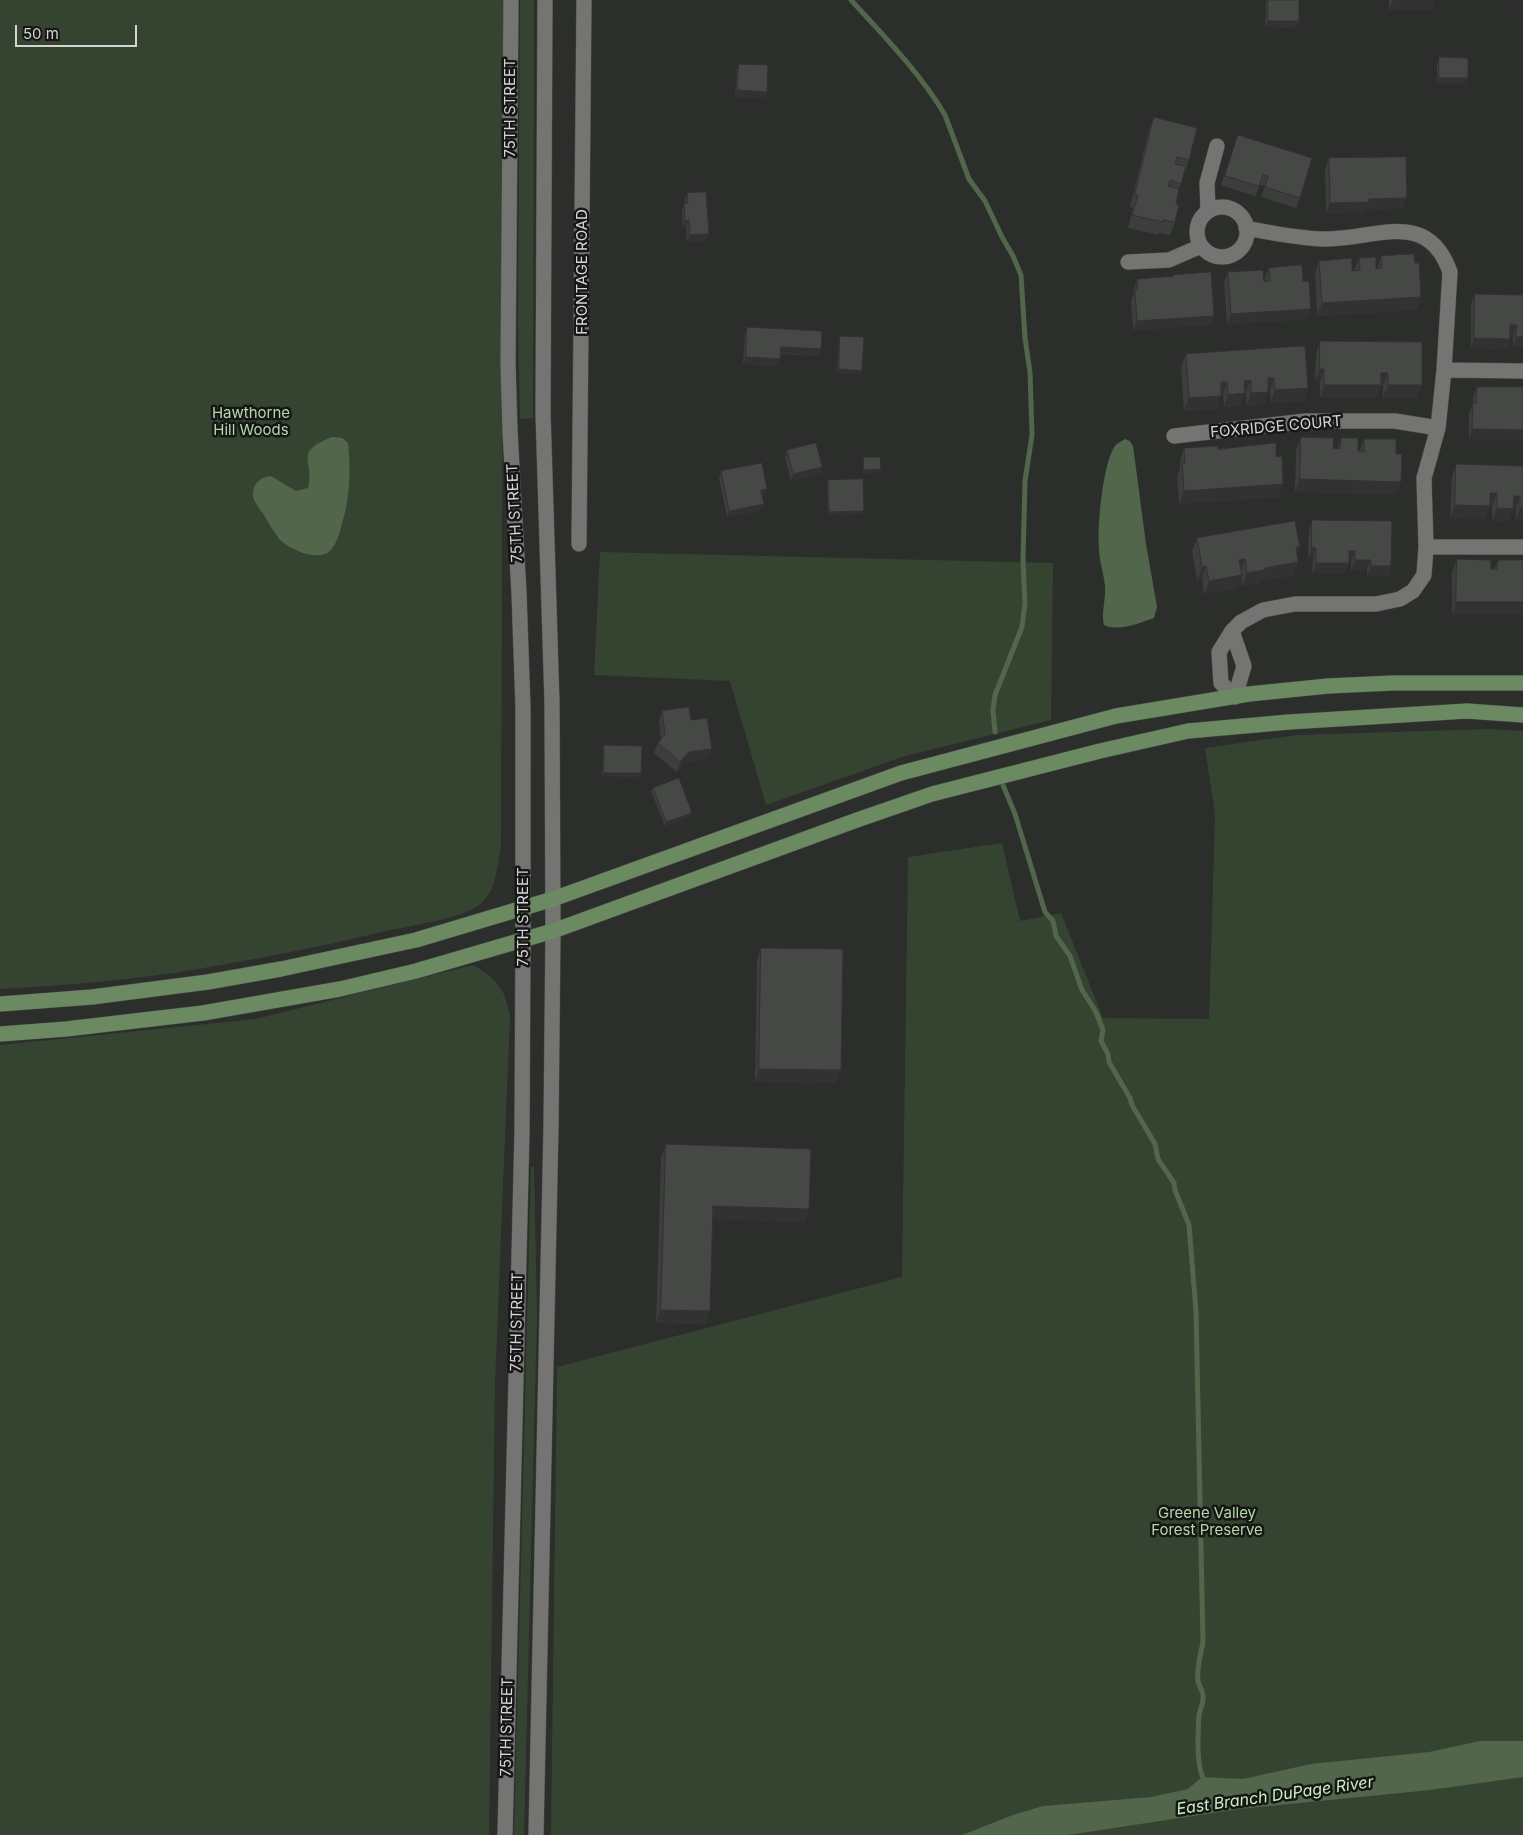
<!DOCTYPE html>
<style>
body{margin:0}
#map{position:relative;width:1523px;height:1835px;overflow:hidden;background:#2c2e2c;font-family:Inter,sans-serif}
canvas{display:block}
.scale{position:absolute;left:15px;top:25px;width:122px;height:22px;box-sizing:border-box;border:2px solid #d3d4d3;border-top:0;padding-left:6px;font-size:15px;line-height:18px;white-space:nowrap;color:#d3d4d3;-webkit-text-stroke:4px #151615;paint-order:stroke}
</style>
<div id="map">
<canvas width="1523" height="1835"></canvas>
<div class="scale">50 m</div>
</div>
<script>
const c = document.querySelector('canvas').getContext('2d');
c.lineJoin = 'round';
function fillPath(path, color) { c.fillStyle = color; c.fill(path, 'evenodd'); }
function stroke(path, color, width, dash) { c.strokeStyle = color; c.lineWidth = width; c.lineCap = dash ? 'butt' : 'round'; c.setLineDash(dash || []); c.stroke(path); }
function drawText(font, color, halo, rows, align = 'center') {
  c.font = font + ' Inter,sans-serif'; c.lineWidth = 5; c.setLineDash([]); c.textBaseline = 'middle'; c.strokeStyle = halo; c.fillStyle = color; for (const [text, x, y, turn = 0] of rows) {
    c.save(); c.translate(x, y); c.rotate((+turn || 0) * Math.PI / 180); c.textAlign = isNaN(turn) ? turn : align; if (halo) c.strokeText(text, 0, 0); c.fillText(text, 0, 0); c.restore();
  }
}
const green = new Path2D(`
 M0,0H504L501,844C498,864 496,894 478,906C457,920 412,925 386,931C306,950 225,966 144,977C96,983 48,986 0,989Z
 M520,0H534L533,418L520,419L518,320Z
 M600,552L1053,563L1051,720L905,756L766,805L730,681L594,675Z
 M1489,729L1523,731V1835H551L557,1367L902,1277L908,857L1002,843L1020,921L1061,913L1103,1018L1209,1019L1215,814L1205,748L1297,735Z
 M473,965C497,979 504,987 510,1015L495,1383L489,1835H0V1045L256,1019Z
 M531,1167H534L537,1314L524,1835H514Z`);
const water = new Path2D(`
 M332,437L342,438L348,443C351,470 350,498 342,523C340,532 336,548 327,553C314,560 292,550 281,541C274,533 268,521 262,512C258,507 252,499 253,492C254,482 262,477 271,476L296,491L308,488C316,461 291,453 332,437Z
 M1125,439L1130,441L1133,446L1146,544L1157,607L1154,618C1139,623 1119,632 1104,625C1101,613 1106,599 1105,586C1104,574 1099,561 1099,548C1097,527 1103,462 1115,446C1117,443 1122,441 1125,439Z
 M1480,1741H1523V1777L1430,1790L1239,1809L1068,1835H962L1013,1815L1043,1806L1151,1797L1188,1789L1202,1777L1243,1779L1311,1764L1429,1752Z`);
const stream = new Path2D(`
 M851,0C884,36 920,73 945,115L969,179L985,201L1002,237L1013,256L1021,275L1025,338L1030,372L1032,435L1025,481L1023,560L1025,603L1022,627L995,695L993,710L995,732
 M1003,785L1015,814L1045,912L1053,921L1056,936L1070,956L1082,990L1096,1012L1103,1030L1101,1041L1108,1054L1109,1062L1130,1098L1132,1105L1155,1144L1158,1159L1174,1183L1175,1190L1189,1225L1196,1311L1203,1642C1201,1653 1196,1670 1198,1681C1199,1686 1203,1691 1203,1696C1204,1703 1200,1709 1199,1715C1198,1730 1196,1770 1205,1781`);
const street = new Path2D(`
 M1197 232a25 25 0 1 1 50 0a25 25 0 1 1-50 0Z
 M1208,211L1207,183L1217,146
 M1128,262L1169,260L1201,246
 M1444,370L1523,371
 M1174,436L1306,421H1395L1438,428
 M579,544L584,0
 M1426,547H1523
 M1232,631L1244,666L1235,697L1221,683L1219,652L1232,631L1241,622L1263,610L1295,604H1376L1400,599L1413,591L1424,575L1426,547L1424,478L1438,428L1444,370L1450,272C1427,206 1372,241 1322,239C1297,238 1271,233 1246,228`);
const secondary = new Path2D(`
 M505,1835L522,1131L523,940V708L519,593L510,431L508,363L511,0
 M536,1835L551,1127L553,931L552,703L543,413L545,0`);
const primary = new Path2D(`
 M0,1004L92,997L208,982L281,969L416,940L553,899L901,773L1116,716L1249,694L1328,686L1393,683H1523
 M0,1034L66,1029L203,1013L340,989L416,971L553,931L857,820L932,794L1100,751L1188,731L1289,722L1467,711L1523,715`);
const wall = new Path2D(`
 M1266,0H1299L1297,28L1265,27Z
 M1389,0H1434L1431,10H1389Z
 M1439,57L1465,84H1437V64Z
 M739,64L767,92L764,98L735,97L737,70Z
 M1154,117L1189,160L1185,173H1184L1179,190L1176,204L1175,222L1170,235L1159,233L1158,235L1128,228L1133,208L1130,207L1149,130Z
 M1238,135L1300,198L1296,208L1261,197L1265,186L1260,185L1255,196L1221,185Z
 M1329,158L1403,208L1366,209L1365,212L1326,213L1325,168Z
 M687,193L706,241L687,242L686,227H683L682,209L684,203H685V199Z
 M1381,256L1415,263L1421,297L1417,310L1317,316L1315,273L1319,261L1354,271L1359,258L1377,269Z
 M1269,268L1303,281L1307,319L1227,324L1224,282L1228,272L1265,281V277Z
 M1173,275L1211,325L1133,330L1131,300L1134,293V289L1137,279L1173,276Z
 M1475,294L1523,295V347H1513V335H1510L1507,349L1471,348V304Z
 M747,327L818,356L780,354L778,366L743,364L745,333Z
 M840,336L862,371L861,374L837,373L839,339Z
 M1320,341L1422,342L1417,398H1383V386H1381L1376,398H1320V382H1315L1316,354Z
 M1305,346L1308,388L1304,401L1271,403L1270,391H1268L1264,404L1247,406L1246,393H1245L1240,406L1224,407L1223,395H1221L1217,409L1184,411L1181,367L1186,354Z
 M1477,387H1523V440L1469,439V413L1473,403V396Z
 M1301,437L1333,448L1337,449L1341,438L1358,451L1359,452L1364,439L1396,494L1295,492L1296,450Z
 M1184,448L1218,449L1279,497L1179,504L1177,476L1180,468V461Z
 M787,450L822,467L820,473L791,481L785,457Z
 M864,457L881,469L879,472L863,473V461Z
 M1456,464L1523,466V521H1515L1516,509H1513L1509,521H1492V506H1490L1485,519L1450,518L1452,477Z
 M721,471L767,489L764,495L762,496L764,504L761,510L727,517L719,478Z
 M828,480L864,511L863,514L828,515L827,483Z
 M1312,520L1391,566L1388,576H1367V570H1351V561H1349L1345,573H1312L1313,558H1308L1309,530Z
 M1197,538L1297,555L1298,562L1293,575L1261,581L1260,583L1242,586L1241,577L1237,588L1204,594L1202,579L1197,580L1192,551Z
 M1457,559L1491,569H1494L1498,560H1523V615H1452V572Z
 M662,711L691,720L708,759L685,762L677,772L654,753L658,743L661,739L659,721Z
 M604,745L641,773L640,777L602,776L603,749Z
 M653,788L692,813L691,816L665,826L651,791Z
 M761,948L841,1070L836,1083L755,1082L757,961Z
 M666,1144L809,1209L804,1222L713,1219L710,1311L705,1324L656,1323L661,1157Z`);
const shadedWall = new Path2D(`
 M1434,0L1431,10H1389L1393,1Z
 M1516,0H1523V1H1516Z
 M1268,21H1299L1297,28L1265,27Z
 M1439,78H1468L1465,84H1437Z
 M737,90L767,92L764,98L735,97Z
 M1407,198L1403,208L1366,209L1365,212L1326,213L1330,203L1369,199Z
 M689,220L686,227H683L685,221Z
 M709,234L706,241L687,242L690,235Z
 M1421,297L1417,310L1317,316L1322,303Z
 M1311,309L1307,319L1227,324L1231,314Z
 M1214,316L1211,325L1133,330L1137,321Z
 M1510,325H1517L1513,335H1507Z
 M1516,337H1523V347H1513Z
 M1474,338L1510,339L1507,349L1471,348Z
 M781,347L821,349L818,356L778,353Z
 M746,357L780,359L778,366L743,364Z
 M839,369L862,371L861,374L837,373Z
 M1320,369H1324L1320,382H1315Z
 M1381,373H1388L1383,386H1381L1376,398H1320L1324,385Z
 M1268,378H1274L1270,391H1263Z
 M1251,380L1240,406L1224,407L1228,395L1244,381Z
 M1221,382H1227L1223,395H1216Z
 M1388,385H1422L1417,398H1383Z
 M1308,388L1304,401L1271,403L1275,390Z
 M1268,392L1264,404L1247,406L1251,393Z
 M1221,396L1217,409L1184,411L1189,398Z
 M1472,429L1523,430V440L1469,439Z
 M822,467L820,473L791,481L793,474Z
 M881,469L879,472L863,473L864,470Z
 M1300,479L1401,482L1396,494L1295,492Z
 M1283,484L1279,497L1179,504L1184,491Z
 M767,489L764,495L759,496L761,490Z
 M1490,493H1497L1492,506H1486Z
 M1514,496H1520L1516,509H1513L1509,521H1492L1497,508Z
 M764,504L761,510L727,517L729,511Z
 M1455,505L1490,506L1485,519L1450,518Z
 M1520,508H1523V521H1515Z
 M864,511L863,514L828,515L829,512Z
 M1296,547H1300L1295,560Z
 M1312,548H1316L1313,558H1308Z
 M1349,551H1355L1351,561H1346Z
 M1245,559L1240,572L1239,560Z
 M1355,560H1371L1367,570H1351Z
 M1298,562L1293,575L1261,581L1260,583L1242,586L1247,573L1265,568Z
 M1316,563H1349L1345,573H1312Z
 M1206,566L1202,579L1197,580L1202,567Z
 M1371,566H1391L1388,576H1367Z
 M1242,575L1237,588L1204,594L1209,581Z
 M1456,602H1523V615H1452Z
 M712,749L708,759L685,762L677,772L680,762L689,752Z
 M604,773H641L640,777L602,776Z
 M692,813L691,816L665,826L666,822Z
 M759,1069L841,1070L836,1083L755,1082Z
 M713,1206L809,1209L804,1222L709,1219Z
 M661,1310L710,1311L705,1324L656,1323Z`);
const building = new Path2D(`
 M1268,0H1299V21H1268Z
 M1393,0H1434L1393,1Z
 M1439,57L1468,58V78H1439Z
 M739,64L768,65L767,92L737,90Z
 M1154,117L1197,128L1189,160L1177,157L1175,164L1186,166L1181,184L1170,180L1168,186L1179,189L1176,204L1179,205L1175,222L1163,220V222L1132,215L1138,195L1135,194Z
 M1238,135L1312,158L1300,198L1265,187L1268,176L1263,175L1259,186L1225,176Z
 M1406,157L1407,198L1369,199V202L1330,203L1329,158Z
 M706,192L709,234L690,235L689,220L685,221L684,203H688L687,193Z
 M1414,254L1415,263H1419L1421,297L1322,303L1319,261L1352,258V271L1360,270L1359,258L1376,257V269L1382,268L1381,256Z
 M1302,265L1303,281H1309L1311,309L1231,314L1228,272L1263,270L1264,281H1270L1269,268Z
 M1211,272L1214,316L1137,321L1135,291L1138,290L1137,279L1174,276L1173,275Z
 M1475,294L1523,295V337H1516L1517,325H1510V339L1474,338Z
 M747,327L822,331L821,349L781,347L780,359L746,357Z
 M840,336L864,337L862,371L839,369Z
 M1320,341L1422,342V385H1388V373H1381V385H1324V369H1320Z
 M1305,346L1308,388L1275,390L1274,378H1268V392L1251,393V380L1244,381L1245,393L1228,395L1227,382H1221V396L1189,398L1186,354Z
 M1477,387H1523V430L1472,429L1473,403H1476Z
 M1301,437L1334,438L1333,448L1340,449L1341,438H1358V451L1364,452V439H1396V454H1402L1401,482L1300,479Z
 M816,443L822,467L793,474L787,450Z
 M1276,443V457L1282,456L1283,484L1184,491L1182,463H1185L1184,448L1218,446V449Z
 M864,457H880L881,469L864,470Z
 M762,463L767,489L761,490L764,504L729,511L721,471Z
 M1456,464L1523,466V508H1520V496H1514L1513,509L1497,508V493H1490V506L1455,505Z
 M863,479L864,511L829,512L828,480Z
 M1312,520L1392,521L1391,566H1371V560H1355V551H1349V563H1316V548H1312Z
 M1295,521L1300,547H1296L1298,562L1265,568V570L1247,573L1245,559L1239,560L1242,575L1209,581L1206,566L1202,567L1197,538Z
 M1457,559L1491,560V569H1497L1498,560H1523V602H1456Z
 M689,707L691,720L707,718L712,749L689,752L680,762L658,743L665,734L662,711Z
 M604,745L642,746L641,773H604Z
 M679,778L692,813L666,822L653,788Z
 M761,948L843,949L841,1070L759,1069Z
 M666,1144L811,1149L809,1209L713,1206L710,1311L661,1310Z`);
const streetNames = [
 ["75TH STREET",510,108,-90],
 ["FRONTAGE ROAD",582,272,-90],
 ["FOXRIDGE COURT",1276,427,-5],
 ["75TH STREET",515,513,-93],
 ["75TH STREET",523,917,-90],
 ["75TH STREET",517,1322,-89],
 ["75TH STREET",507,1727,-89]
];
const parkNames = [
 ["Hawthorne",251,413],
 ["Hill Woods",251,430],
 ["Greene Valley",1207,1513],
 ["Forest Preserve",1207,1530]
];
const waterNames = [
 ["East Branch DuPage River",1275,1796,-8]
];
fillPath(green, '#354431');
fillPath(water, '#52664c');
stroke(stream, '#52664c', 5);
stroke(street, '#4a4b49', 16);
stroke(secondary, '#4a4b49', 16);
stroke(primary, '#4a4b49', 16);
stroke(street, '#747573', 15);
stroke(secondary, '#747573', 15);
stroke(primary, '#6c8a62', 15);
fillPath(wall, '#3c3e3c');
fillPath(shadedWall, '#313231');
fillPath(building, '#464846');
stroke(building, '#313231', 1);
drawText('15px', '#d3d4d3', '#151615', streetNames);
drawText('15px', '#b4d9a9', '#151615', parkNames);
drawText('italic 16px', '#caf0bf', '#151615', waterNames);
</script>
